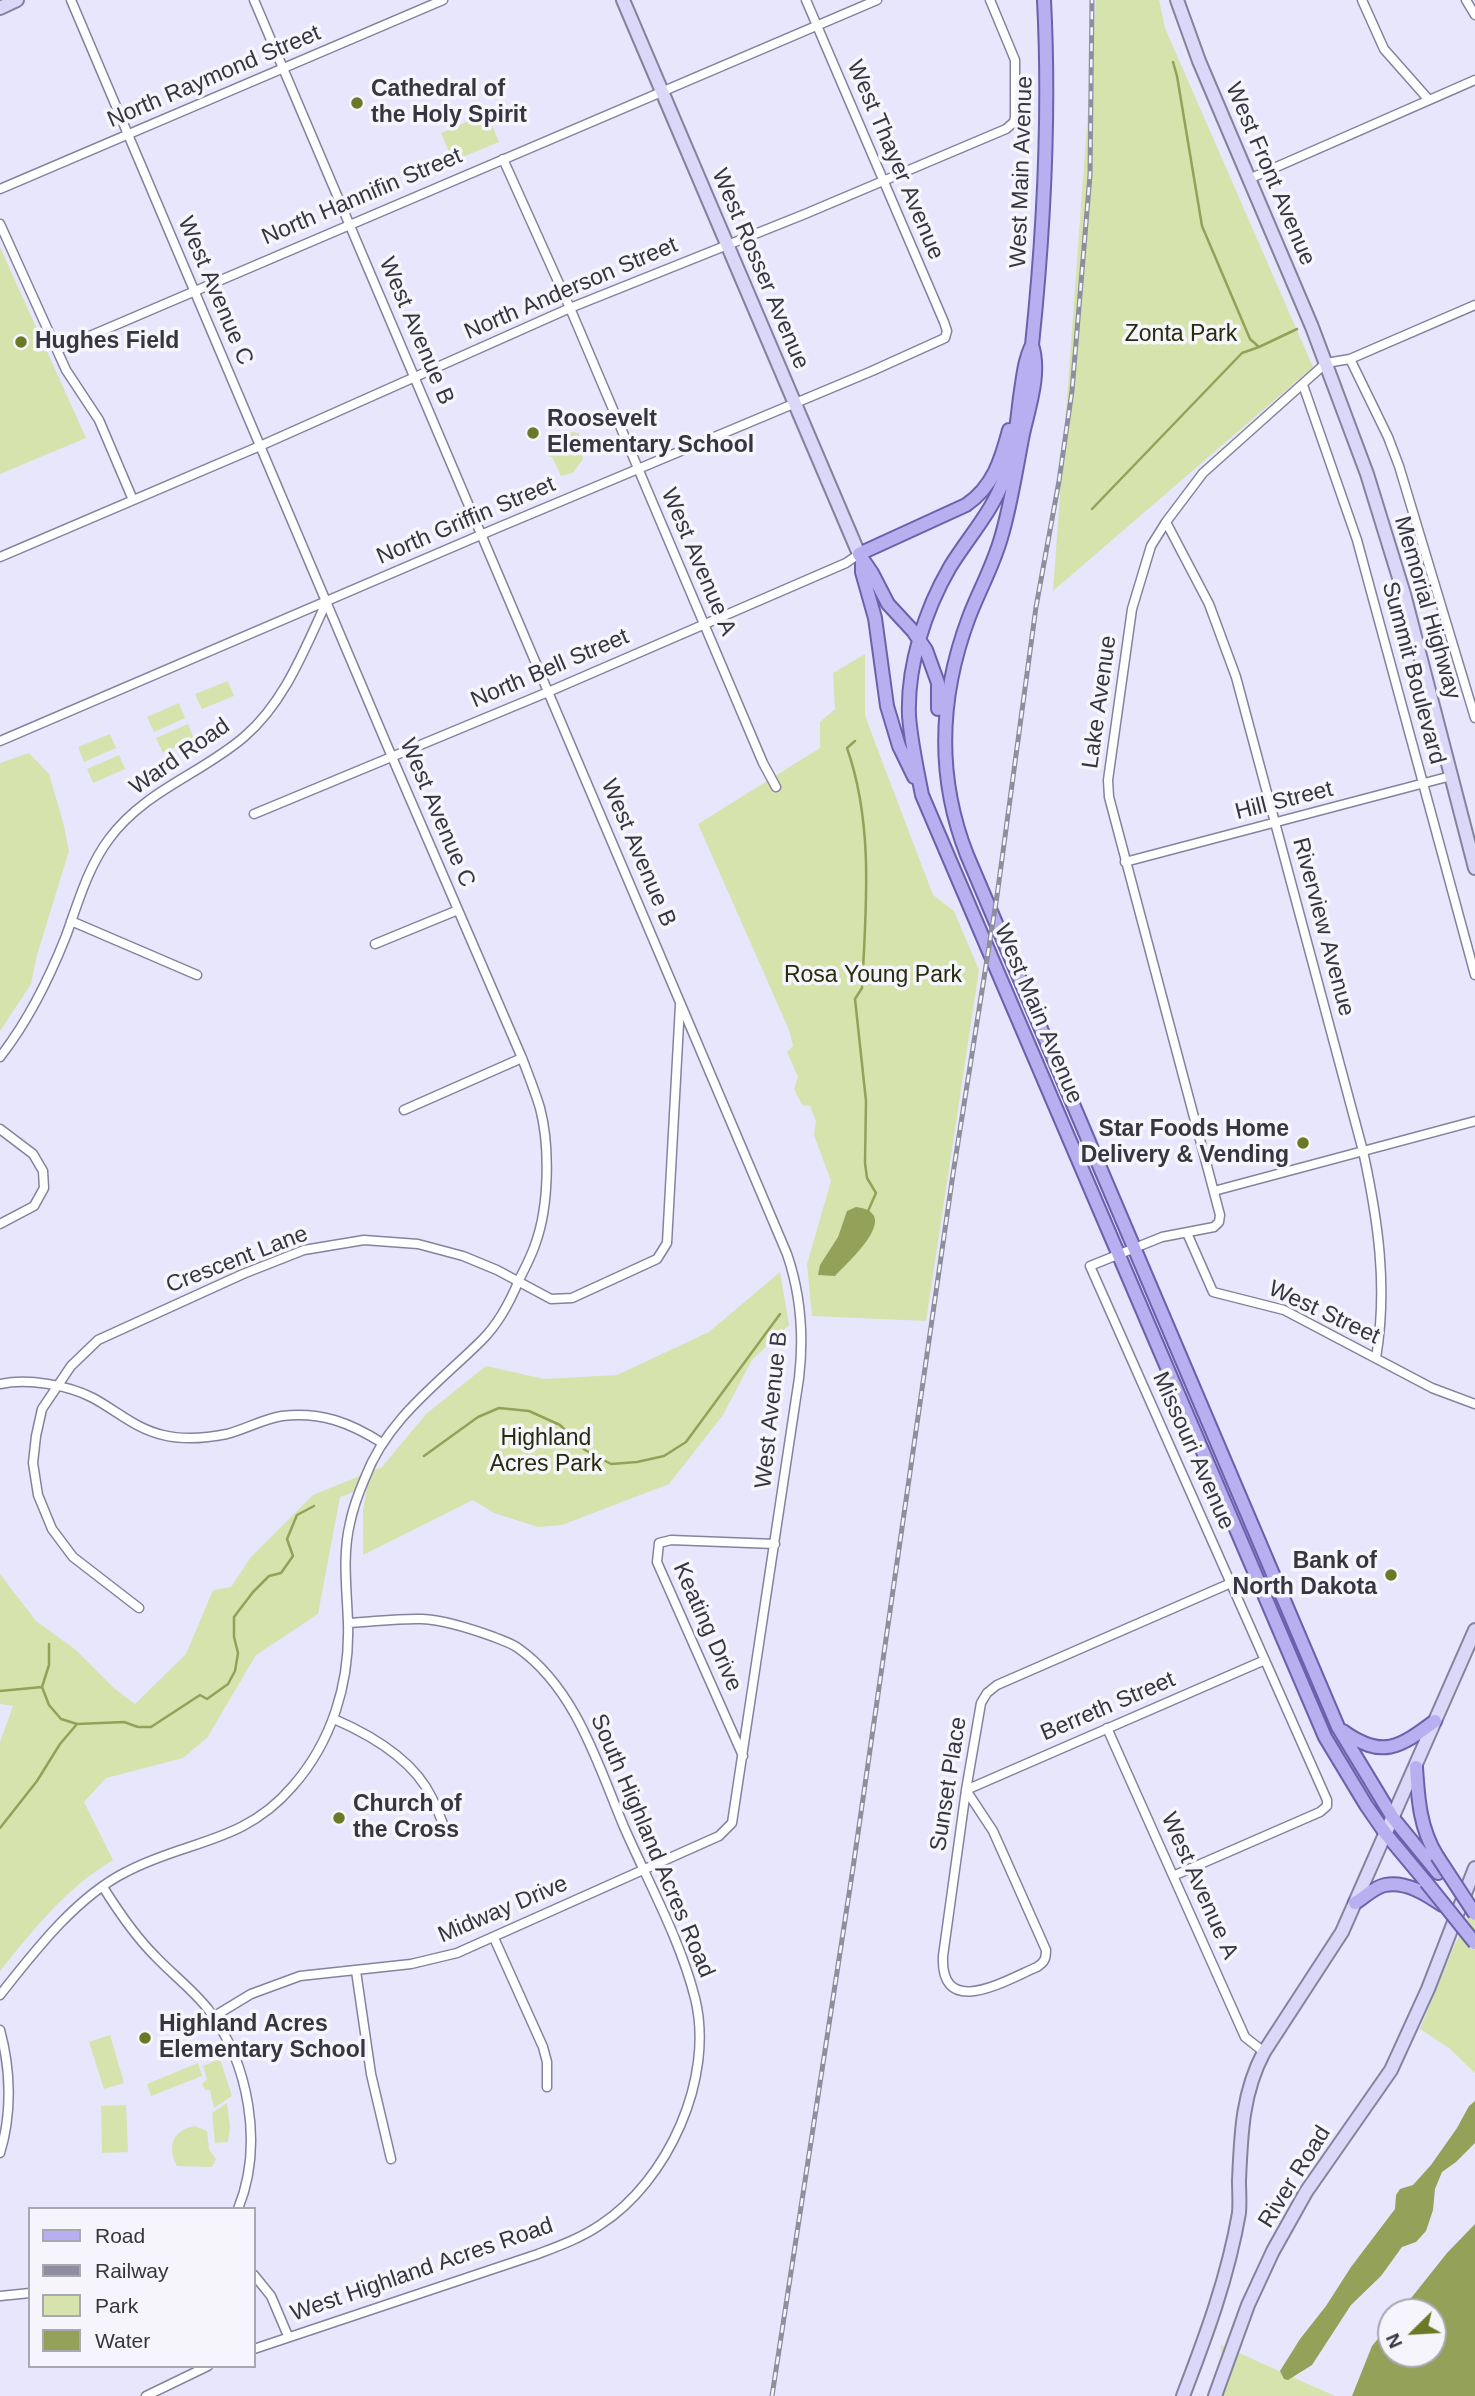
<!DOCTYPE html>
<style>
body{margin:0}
#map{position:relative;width:1475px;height:2396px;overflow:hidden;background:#e7e6fd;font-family:Helvetica,sans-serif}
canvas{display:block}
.legend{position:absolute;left:28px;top:2207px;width:228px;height:161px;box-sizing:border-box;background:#f5f5fb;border:2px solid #a9a8b0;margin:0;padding:9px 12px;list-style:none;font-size:21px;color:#363540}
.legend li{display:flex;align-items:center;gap:14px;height:35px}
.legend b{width:35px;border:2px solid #a9a8b0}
.north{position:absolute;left:1377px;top:2298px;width:70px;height:70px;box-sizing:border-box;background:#f5f5fb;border:2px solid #a9a8b0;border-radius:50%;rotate:246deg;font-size:19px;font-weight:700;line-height:28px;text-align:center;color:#363540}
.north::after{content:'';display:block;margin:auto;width:24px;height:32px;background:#6b7926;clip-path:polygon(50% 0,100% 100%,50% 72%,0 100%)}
</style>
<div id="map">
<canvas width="1475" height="2396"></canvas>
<ul class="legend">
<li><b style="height:9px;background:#b8aff0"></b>Road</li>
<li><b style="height:9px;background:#8f8e9f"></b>Railway</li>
<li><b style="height:19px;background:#d6e3ac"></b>Park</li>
<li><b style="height:19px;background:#93a159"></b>Water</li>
</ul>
<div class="north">N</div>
</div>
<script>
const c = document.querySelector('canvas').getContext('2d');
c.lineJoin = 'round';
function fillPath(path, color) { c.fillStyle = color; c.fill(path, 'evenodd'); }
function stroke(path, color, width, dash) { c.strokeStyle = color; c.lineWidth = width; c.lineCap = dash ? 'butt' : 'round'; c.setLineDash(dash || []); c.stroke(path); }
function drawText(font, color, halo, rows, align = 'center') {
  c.font = font + ' Helvetica,sans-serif'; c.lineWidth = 7; c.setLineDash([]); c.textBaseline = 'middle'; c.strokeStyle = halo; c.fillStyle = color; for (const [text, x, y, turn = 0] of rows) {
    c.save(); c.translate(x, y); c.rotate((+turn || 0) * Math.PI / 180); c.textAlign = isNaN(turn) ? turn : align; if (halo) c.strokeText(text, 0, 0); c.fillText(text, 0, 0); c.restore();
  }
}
const green = new Path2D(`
 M1096,0H1159L1165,28L1313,367L1053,591Z
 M487,113L499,142L453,161L441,133Z
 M0,247L86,438L0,474Z
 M570,432L579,433L583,459L573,473L561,476L552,457L548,456L546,451L552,437L560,434L565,438Z
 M865,654V715L874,740L933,895L954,911L979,970L926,1321L812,1316L807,1264L831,1181L814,1135L816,1121L810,1106L802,1105L794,1089L798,1077L787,1052L793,1046L789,1030L698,824L820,748V722L835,709L833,673Z
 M228,681L234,696L202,709L195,694Z
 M179,703L185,718L154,732L147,717Z
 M188,724L194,739L163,753L156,738Z
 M110,734L116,748L84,762L78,747Z
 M29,753L49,774L63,822L69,851L37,955L31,984L0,1031V763Z
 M119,755L125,769L93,783L87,769Z
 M780,1272L789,1325L752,1360L723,1415L669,1484L562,1525L538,1527L494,1513L473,1500L363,1555V1511L367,1487L340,1497L318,1614L256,1655L207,1738L183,1758L106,1778L84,1802L113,1860C66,1888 34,1929 0,1971V1742L13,1706L0,1704V1574L36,1621L76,1650L115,1689L135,1704L186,1654L213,1590L231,1587L251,1557L313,1495L382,1467L426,1414L486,1366L544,1379L617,1375L709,1332Z
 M1475,1902V2073L1449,2048L1420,2029L1452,1951Z
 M110,2035L124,2083L104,2089L89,2042Z
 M220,2059L232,2096L214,2108L210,2090H205L202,2084L207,2079L203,2066Z
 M198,2063L202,2076L151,2096L147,2084Z
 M227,2103L230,2127L228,2142L215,2143L212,2113Z
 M126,2105L128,2152L102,2153L101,2106Z
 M195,2126L207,2131L209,2149L216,2159L212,2167L177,2166C167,2147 172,2130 195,2126Z
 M1221,2345L1335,2396H1215L1222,2379Z`);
const water = new Path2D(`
 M856,1207C904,1213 848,1262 835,1276L818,1275L820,1265L838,1237L847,1211Z
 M1475,2101V2143L1456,2162L1442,2172L1435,2189L1433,2210L1426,2231L1416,2242L1402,2247L1381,2276L1351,2305L1312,2365L1288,2380L1284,2379L1280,2371L1300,2339L1326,2306L1351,2267L1395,2209L1396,2195L1400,2189L1413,2185L1431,2165L1457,2128L1469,2106Z
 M1475,2224V2396H1352L1372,2346L1391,2323V2354H1433V2312H1400L1447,2253Z`);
const stream = new Path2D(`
 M1173,62L1177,76L1202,226L1250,339L1259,347L1297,329
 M1092,509L1242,353L1259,347
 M855,741L847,748C874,825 866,908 862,988L855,999L866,1101L865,1163L867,1178L876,1193L868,1211
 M424,1456L478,1417L499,1408L529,1411L560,1425L585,1450L611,1464L637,1462L664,1456L686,1442L780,1314
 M49,1644V1665L42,1687L49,1705L61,1719L77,1724
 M0,1691L42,1687
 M0,1828L37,1781L60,1744L77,1724L124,1722L138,1727H151L200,1695L207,1699L228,1684L235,1671L238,1653L234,1637V1617L253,1592L269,1576L281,1573L293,1556L287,1539L297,1515L314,1506`);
const street = new Path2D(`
 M1362,0L1384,49L1429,100
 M1466,0L1475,15
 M503,159L570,308L763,763L776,787
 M1249,179L1475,80
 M0,189L443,0
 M0,224L66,370L99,420L133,500
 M57,350L877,0
 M1350,359L1388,437L1399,466L1475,718
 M1303,385L1357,540L1475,975
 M1166,522L1209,604L1236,677L1363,1151C1378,1220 1388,1287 1376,1358
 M0,557L260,446L570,308L805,214L1006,129L1014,122L1015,117V60L990,0
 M0,741L497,528L872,371L945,338L947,331L944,322L806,0
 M254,814L548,692L846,563L859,554
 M1125,862L1451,776
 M71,921L197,975
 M375,944L458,910
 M0,1057C29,1020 49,979 66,936C78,903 88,867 109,839C144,791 201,774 244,737C285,702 305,648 327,601
 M404,1110L522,1058
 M0,1129L33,1154L43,1171L44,1188L34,1206L0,1224
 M1214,1191L1475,1121
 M1187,1233L1213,1292L1284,1310L1432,1388L1475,1404
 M0,1384C28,1378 68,1385 93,1398C117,1411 136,1429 163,1435C183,1440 207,1438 227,1434C246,1429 263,1419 282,1416C320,1411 351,1423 382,1443
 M1231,1583L997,1685L987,1693L981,1703L966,1790L943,1956C940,2021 1008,1979 1037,1967C1045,1962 1046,1958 1046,1950L993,1831L966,1790L1265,1660
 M139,1608L73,1557L52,1529L38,1495L33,1463L36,1436L42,1409L71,1366L98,1340L243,1274L304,1250L364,1240L418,1244L463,1256L497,1270L551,1299L572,1298L657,1259L667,1243L680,1005
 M334,1719C371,1735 414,1760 432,1798C437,1808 441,1819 445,1829
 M1107,1728L1245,2037L1264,2052
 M743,1756L657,1562L659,1543L671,1540L775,1544
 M1173,1876L1320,1812L1327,1806V1800L1090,1266L1162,1237L1214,1227L1219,1222L1220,1215L1109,797L1108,780L1132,609L1151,546L1166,522L1203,473L1326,363L1350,359L1475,305
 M103,1887C118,1911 134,1935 155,1956C172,1974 192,1989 208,2009C249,2063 264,2145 238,2209
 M494,1938L543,2047L547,2062V2087
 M356,1971L371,2074L391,2159
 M0,1995C34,1952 76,1897 126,1872C186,1840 243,1844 292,1787C332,1742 350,1683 348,1623C347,1590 342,1556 350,1523C353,1508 359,1492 365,1478C387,1419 439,1383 482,1340C499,1323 510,1302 519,1280C525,1268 532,1255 536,1242C549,1205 550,1146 540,1108C535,1091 528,1074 522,1058L392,757L71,0
 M213,2017L251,1994L300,1976L411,1964L457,1953L719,1836L732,1823L799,1378C804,1336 801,1295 787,1254L254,0
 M0,2030C11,2070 12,2114 0,2153
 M254,2275L271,2296L288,2336
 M0,2296L30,2293
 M254,2349L538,2254C559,2246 581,2238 600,2225C668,2181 715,2078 695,1998C680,1939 649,1884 624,1827C598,1765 576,1689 518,1648C511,1643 501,1640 494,1637C472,1629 445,1620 422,1619C398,1618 372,1622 348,1623
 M146,2396L208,2366`);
const secondary = new Path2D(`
 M623,0L859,554
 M1177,0L1199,61L1312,327L1367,474L1404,594L1475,868
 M0,8L17,0
 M1183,2396C1206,2336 1228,2277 1239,2213C1240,2202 1239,2191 1239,2181C1241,2135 1242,2093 1264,2052L1342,1932L1475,1630
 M1215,2396L1248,2305L1273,2251L1306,2192L1391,2070L1428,1989L1475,1868`);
const primary = new Path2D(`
 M1044,0C1050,115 1044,230 1032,345C1024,361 1023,379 1020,397C1017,424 1014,450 1005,476C993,511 969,536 950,567C925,610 907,666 909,716C911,742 917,769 922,795L1325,1737L1366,1805L1386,1834L1426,1882
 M1032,345C1041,373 1029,407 1023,434C1016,469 1011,505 1001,538C993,566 979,591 969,617C939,697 936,776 967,855L1338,1727L1393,1818L1438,1873
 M862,562V572L875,618L887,706L899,746L914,777
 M938,709V683L926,650L913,631L888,604L872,573L859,554L966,505C993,487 1001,460 1009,430
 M1343,1731C1382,1759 1399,1748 1435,1721
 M1416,1767C1418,1799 1420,1829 1437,1856
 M1355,1903C1364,1898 1374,1887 1385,1885C1406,1881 1426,1894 1442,1905`);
const rail = new Path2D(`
 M772,2396L853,1868L953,1174L997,896L1036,607L1059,481L1072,391L1090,175L1092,0`);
const primaryBridge = new Path2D(`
 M1437,1856L1475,1914
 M1426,1882L1475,1943`);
const markers = [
 [357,103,7,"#6b7926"],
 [21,342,7,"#6b7926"],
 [533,433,7,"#6b7926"],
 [1303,1143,7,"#6b7926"],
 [1391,1575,7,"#6b7926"],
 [339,1818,7,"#6b7926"],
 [145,2038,7,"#6b7926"]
];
const streetNames = [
 ["North Raymond Street",214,77,-23],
 ["West Thayer Avenue",895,160,67],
 ["West Main Avenue",1022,172,-88],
 ["West Front Avenue",1270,174,67],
 ["North Hannifin Street",362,197,-23],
 ["West Rosser Avenue",760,269,67],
 ["North Anderson Street",571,289,-23],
 ["West Avenue C",215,291,67],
 ["West Avenue B",416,331,67],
 ["North Griffin Street",466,521,-23],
 ["West Avenue A",698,562,67],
 ["Memorial Highway",1427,608,74],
 ["North Bell Street",550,669,-23],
 ["Summit Boulevard",1413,673,75],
 ["Lake Avenue",1100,702,-82],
 ["Ward Road",180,757,-35],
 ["Hill Street",1284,801,-14],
 ["West Avenue C",437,813,67],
 ["West Avenue B",638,853,67],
 ["Riverview Avenue",1323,927,75],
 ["West Main Avenue",1038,1014,67],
 ["Crescent Lane",237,1260,-21],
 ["West Street",1324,1313,25],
 ["West Avenue B",772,1410,-84],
 ["Missouri Avenue",1193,1451,66],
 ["Keating Drive",707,1627,66],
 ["Berreth Street",1108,1707,-23],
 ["Sunset Place",949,1784,-81],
 ["South Highland Acres Road",652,1846,67],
 ["West Avenue A",1199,1886,66],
 ["Midway Drive",503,1910,-23],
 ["River Road",1295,2177,-58],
 ["West Highland Acres Road",422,2270,-19]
];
const poiNames = [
 ["Cathedral of",371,90],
 ["the Holy Spirit",371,116],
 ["Hughes Field",35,342],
 ["Roosevelt",547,420],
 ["Elementary School",547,446],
 ["Star Foods Home",1289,1130,"right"],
 ["Delivery & Vending",1289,1156,"right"],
 ["Bank of",1377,1562,"right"],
 ["North Dakota",1377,1588,"right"],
 ["Church of",353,1805],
 ["the Cross",353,1831],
 ["Highland Acres",159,2025],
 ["Elementary School",159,2051]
];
const parkNames = [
 ["Zonta Park",1181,335],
 ["Rosa Young Park",873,976],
 ["Highland",546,1439],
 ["Acres Park",546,1465]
];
fillPath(green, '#d6e3ac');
fillPath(water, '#93a159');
stroke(stream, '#93a159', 2.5);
stroke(street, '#84839d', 11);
stroke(secondary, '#84839d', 16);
stroke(primary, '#6b62ac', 16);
stroke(street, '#fff', 8);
stroke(secondary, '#dbd7f8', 12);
stroke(primary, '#b8aff0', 12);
stroke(rail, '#8f8e9f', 5);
stroke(rail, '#f5f5fb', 2.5, [8]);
stroke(primaryBridge, '#6b62ac', 16, []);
stroke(primaryBridge, '#b8aff0', 12);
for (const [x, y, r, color] of markers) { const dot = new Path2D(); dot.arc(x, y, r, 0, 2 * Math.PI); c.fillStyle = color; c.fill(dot); stroke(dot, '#f5f5fb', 2.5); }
drawText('23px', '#363540', '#f5f5fb', streetNames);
drawText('bold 23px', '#363540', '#f5f5fb', poiNames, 'left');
drawText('23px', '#272c0c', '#f5f5fb', parkNames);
</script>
